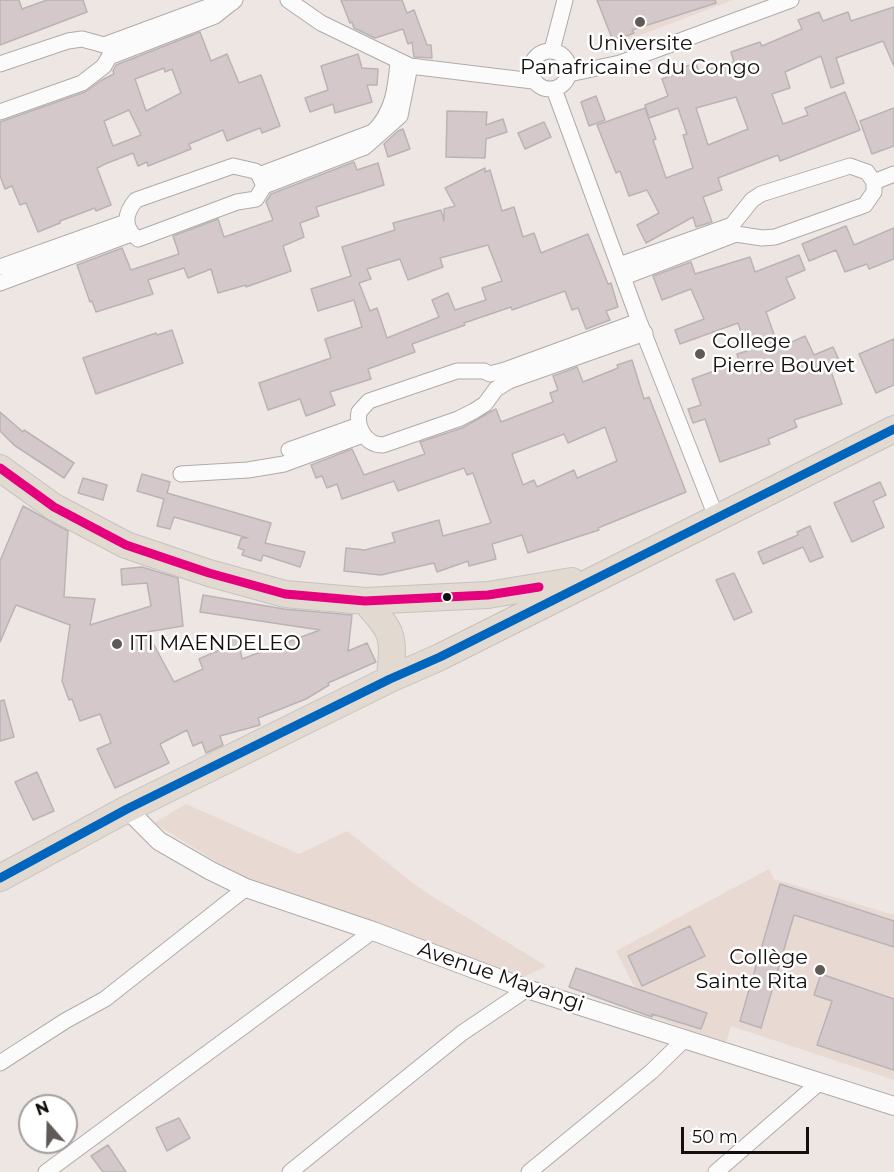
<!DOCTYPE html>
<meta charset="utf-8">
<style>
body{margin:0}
#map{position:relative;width:894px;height:1172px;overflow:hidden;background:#ede6e3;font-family:Montserrat,sans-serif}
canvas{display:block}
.north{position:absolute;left:18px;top:1094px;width:60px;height:60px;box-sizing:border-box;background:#fff;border:2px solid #a19f9e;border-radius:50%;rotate:340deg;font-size:16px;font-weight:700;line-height:24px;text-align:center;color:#130f0d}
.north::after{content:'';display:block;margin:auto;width:21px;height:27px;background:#5f5a58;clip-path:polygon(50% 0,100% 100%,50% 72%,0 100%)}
.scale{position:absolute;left:681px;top:1127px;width:128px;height:27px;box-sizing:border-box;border:3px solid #130f0d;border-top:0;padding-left:8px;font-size:18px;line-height:21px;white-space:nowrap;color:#130f0d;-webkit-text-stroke:4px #fff;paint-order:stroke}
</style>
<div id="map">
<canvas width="894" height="1172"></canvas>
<div class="north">N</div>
<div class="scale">50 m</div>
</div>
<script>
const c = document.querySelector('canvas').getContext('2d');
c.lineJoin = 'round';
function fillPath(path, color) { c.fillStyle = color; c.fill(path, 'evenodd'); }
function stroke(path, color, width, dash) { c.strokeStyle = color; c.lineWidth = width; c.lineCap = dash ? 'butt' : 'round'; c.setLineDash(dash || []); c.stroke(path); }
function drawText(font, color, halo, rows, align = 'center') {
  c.font = font + ' Montserrat,sans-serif'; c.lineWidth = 5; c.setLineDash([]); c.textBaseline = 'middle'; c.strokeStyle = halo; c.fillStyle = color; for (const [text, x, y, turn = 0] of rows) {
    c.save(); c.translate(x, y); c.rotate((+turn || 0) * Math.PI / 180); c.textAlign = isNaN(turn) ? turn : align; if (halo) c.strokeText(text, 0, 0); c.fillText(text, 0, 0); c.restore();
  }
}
const built = new Path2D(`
 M598,0H733L614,45Z
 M186,804L299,854L347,831L422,890L546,966L522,978L249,882L154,823Z
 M769,869L774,879L894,915V1080L731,1026L726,1043L652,1017L658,998L636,990L616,951Z`);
const building = new Path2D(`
 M0,0H19L22,9L47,0H83L87,12L0,45Z
 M341,0H402L407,13L414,10L427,45H431L432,58L414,57L412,42L408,44L403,29L375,38L354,28L352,22L350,23Z
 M597,0H715L716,3L632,30L634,33L613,41Z
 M894,7V66L883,41L836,58L844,83L831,88L821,56L785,72L790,88L772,94L783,124L808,115L805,108L845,92L860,130L780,161L778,155L718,178L722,190L703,197L712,222L696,227L693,217L646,243L637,225L659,213L647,190L629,196L620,171L616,173L597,125L645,108L656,139L653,140L666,178L693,168L683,135L687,134L678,108L649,118L645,105L668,96L662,79L685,70L684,67L696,63L699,72L734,62L731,52L760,42L762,46L802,29L798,20L819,12L823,21L848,12L851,21ZM736,97L748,129L708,145L696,108Z
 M200,32L211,61L227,54L239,83L261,75L280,126L262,133L260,128L227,141L223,130L189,144L191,149L148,166L147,162L138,166L133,153L105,164L97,168L111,205L96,211L95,208L60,221V223L38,232L26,203L20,205L12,186L5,189L0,176V122L85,92L102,80L114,74L113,71L116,65ZM164,68L165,72L172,69L181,93L146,111L135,79ZM129,110L141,135L113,146L104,121Z
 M358,54L362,68L378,69L377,85H367L372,102L335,113L333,104L310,112L305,98L328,90L321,66Z
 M596,96L605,120L589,126L581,102Z
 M894,108V146L872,154L860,121Z
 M447,111L487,112L486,125L503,119L507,132L486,139L485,158L446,157Z
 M544,122L551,137L525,149L518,133Z
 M403,129L410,149L388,157L384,144L398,131Z
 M354,162L357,170L378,163L384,185L316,207L319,216L300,223L304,237L283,246L291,271L246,287V285L218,293L211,269L188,278L184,268L148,280L153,294L96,312L92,301L90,302L77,265L122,248L131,270L179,254L173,236L218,219L224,237L273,220L266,202L271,194Z
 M485,168V172L490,170L502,211L514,207L523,237L534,233L541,253L588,234L608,284L611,283L618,307L606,311L610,320L586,329L578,308L572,310L565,291L512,310L511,307L464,323L465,325L412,344L415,352L368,369L371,379L330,392L335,405L306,416L300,399L268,410L259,383L331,358L325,339L362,327L354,300L318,311L311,289L351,276L342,247L395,230L393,223L441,210L444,221V209L455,206L445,188ZM488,245L502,281L482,288L486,300L455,310L448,293L432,300L439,317L387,338L377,308L370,311L359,283L371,279L367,269L400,259L408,280L443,267L440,258Z
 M846,226L854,245L894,228V259L869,269L867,264L845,272L836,250L809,261L802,244Z
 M799,255L805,270L786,278L795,298L766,312L779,348L805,336L814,355L833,347L839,360L829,365L842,404L794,420L797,427L768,439L770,444L720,462L705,419L693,423L688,409L701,405L692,379L739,362L737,354L747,351L738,323L680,344L675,330L704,319L691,289L662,300L653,276L691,262L695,274L750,257L755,272Z
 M172,330L183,363L96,394L83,358L156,333L157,335Z
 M894,339V385L876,393L859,354Z
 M632,360L644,399L649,397L686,492L598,528L599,530L528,553L522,535L492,544L496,559L469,566L468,561L437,572L434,563L381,575L344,571L346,548L365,550L395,542L392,533L439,520L443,536L491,523L473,473L467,475L464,468L398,491L394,481L342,499L337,484L327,488L322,476L316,478L311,465L352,449L364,475L425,454L420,442L462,428L492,411L496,409L501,422L553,402L550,393L558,390L553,376L577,367L583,382L618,368L617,365ZM605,427L617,461L577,478L574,470L537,487L534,480L523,485L512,454L564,434L568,443Z
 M0,412L23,432L24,430L74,463L64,478L14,445L0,431Z
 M142,474L170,482L167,493L271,523L265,543L305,552L300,567L263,555L261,561L242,555L244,550L238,548L241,538H248L174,517L170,529L157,526L164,499L137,491Z
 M83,478L107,485L103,500L78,493Z
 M880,482L886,495L873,501L884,527L852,542L834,503Z
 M23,506L68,531L64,597L95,599L90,625L151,606L147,583L122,585L121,569L142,567L178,578L183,626L147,632L174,682L203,669L199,659L224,648L222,637L237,634L242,659L320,630L200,612L203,595L284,609L352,615L348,651L367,643L376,662L328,683L329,685L306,699L258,718L260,725L220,736L223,745L206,753L202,742L193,746L187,730L160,744L169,763L115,788L97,749L111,743L100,714L80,721L72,699L69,700L62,681L70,625L16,605L0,642V561Z
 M810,526L823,557L810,562L803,547L763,564L758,552L798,535L797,532Z
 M734,573L752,612L734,620L716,580Z
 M4,700L14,737L0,741V701Z
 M37,772L54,811L33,820L15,782Z
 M780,884L894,921V947L794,915L761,1028L740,1021Z
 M690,926L705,956L642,986L628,956Z
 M576,968L707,1013L701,1029L652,1014V1017L569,987Z
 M821,974L894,999V1070L817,1045L832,1001L814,995Z
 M179,1118L190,1138L167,1151L156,1128Z
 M108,1145L126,1172H103L91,1156Z`);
const minor = new Path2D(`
 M288,0L321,23L410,66L533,81
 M552,50L565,0
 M531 70a19 19 0 1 1 38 0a19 19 0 1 1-38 0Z
 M0,64L68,41L82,39L104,45L210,6L232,3
 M569,74L620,63L791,0
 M554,89L639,321L717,519
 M0,112L82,83L104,66L109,57L215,16L235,0
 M259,175L373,132C393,113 396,88 398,61
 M874,182L894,174
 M264,186L259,175L255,171L233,166L136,200C124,214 123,228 138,239L237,202L256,199L264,186L365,147L400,116L410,66
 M619,265L732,225L752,200L761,194L850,166L867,172L874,182V192L865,205L775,237L762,238L736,234L624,277
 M0,267L126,222
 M0,283L131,234
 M639,321L505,370L490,374L484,371H457L369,401L359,412C356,428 366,445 383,445L458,419L474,411L485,404L496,389L509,381L645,333
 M289,450L359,425
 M181,474L248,470L284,464L363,435
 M0,1063L65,1021L105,999L246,888
 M46,1172L373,931
 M290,1172L462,1033L527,989
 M529,1172L651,1072L685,1039
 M716,1172L820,1082`);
const tertiary = new Path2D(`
 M127,809L159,841L211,871L246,888L373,931L527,989L894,1106`);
const trunk = new Path2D(`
 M0,468L54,507L126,545L209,573L285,594L365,601L488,595L572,581
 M365,601C394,634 394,634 390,679
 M0,878L127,809L390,679L440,657L894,429`);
const bus1 = new Path2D(`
 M0,468L54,507L126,545L209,573L285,594L365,601L488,595L539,587`);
const bus2 = new Path2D(`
 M0,878L127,809L390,679L440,657L894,429`);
const markers = [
 [640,22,6,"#5f5a58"],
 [700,354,6,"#5f5a58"],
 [447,597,5,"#130f0d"],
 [117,644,6,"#5f5a58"],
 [820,970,6,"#5f5a58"]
];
const poiNames = [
 ["Universite",640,44,"center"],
 ["Panafricaine du Congo",640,68,"center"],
 ["College",712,342],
 ["Pierre Bouvet",712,366],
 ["ITI MAENDELEO",129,644],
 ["Collège",808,958,"right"],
 ["Sainte Rita",808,982,"right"]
];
const streetNames = [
 ["Avenue Mayangi",501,977,19]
];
fillPath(built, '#e8dad3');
fillPath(building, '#d4c8cb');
stroke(building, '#b9b4b4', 1.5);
stroke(minor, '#b0aba9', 17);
stroke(tertiary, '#b0aba9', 20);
stroke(trunk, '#c5c2c0', 28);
stroke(minor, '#fcfbfb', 15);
stroke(tertiary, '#fcfbfb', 18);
stroke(trunk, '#e2dad1', 26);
stroke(bus1, '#e5007d', 9);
stroke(bus2, '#0065bd', 9);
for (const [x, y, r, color] of markers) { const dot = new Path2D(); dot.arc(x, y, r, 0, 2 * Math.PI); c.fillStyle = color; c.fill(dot); stroke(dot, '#fff', 2); }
drawText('21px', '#130f0d', '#fff', poiNames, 'left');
drawText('21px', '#130f0d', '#fff', streetNames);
</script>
